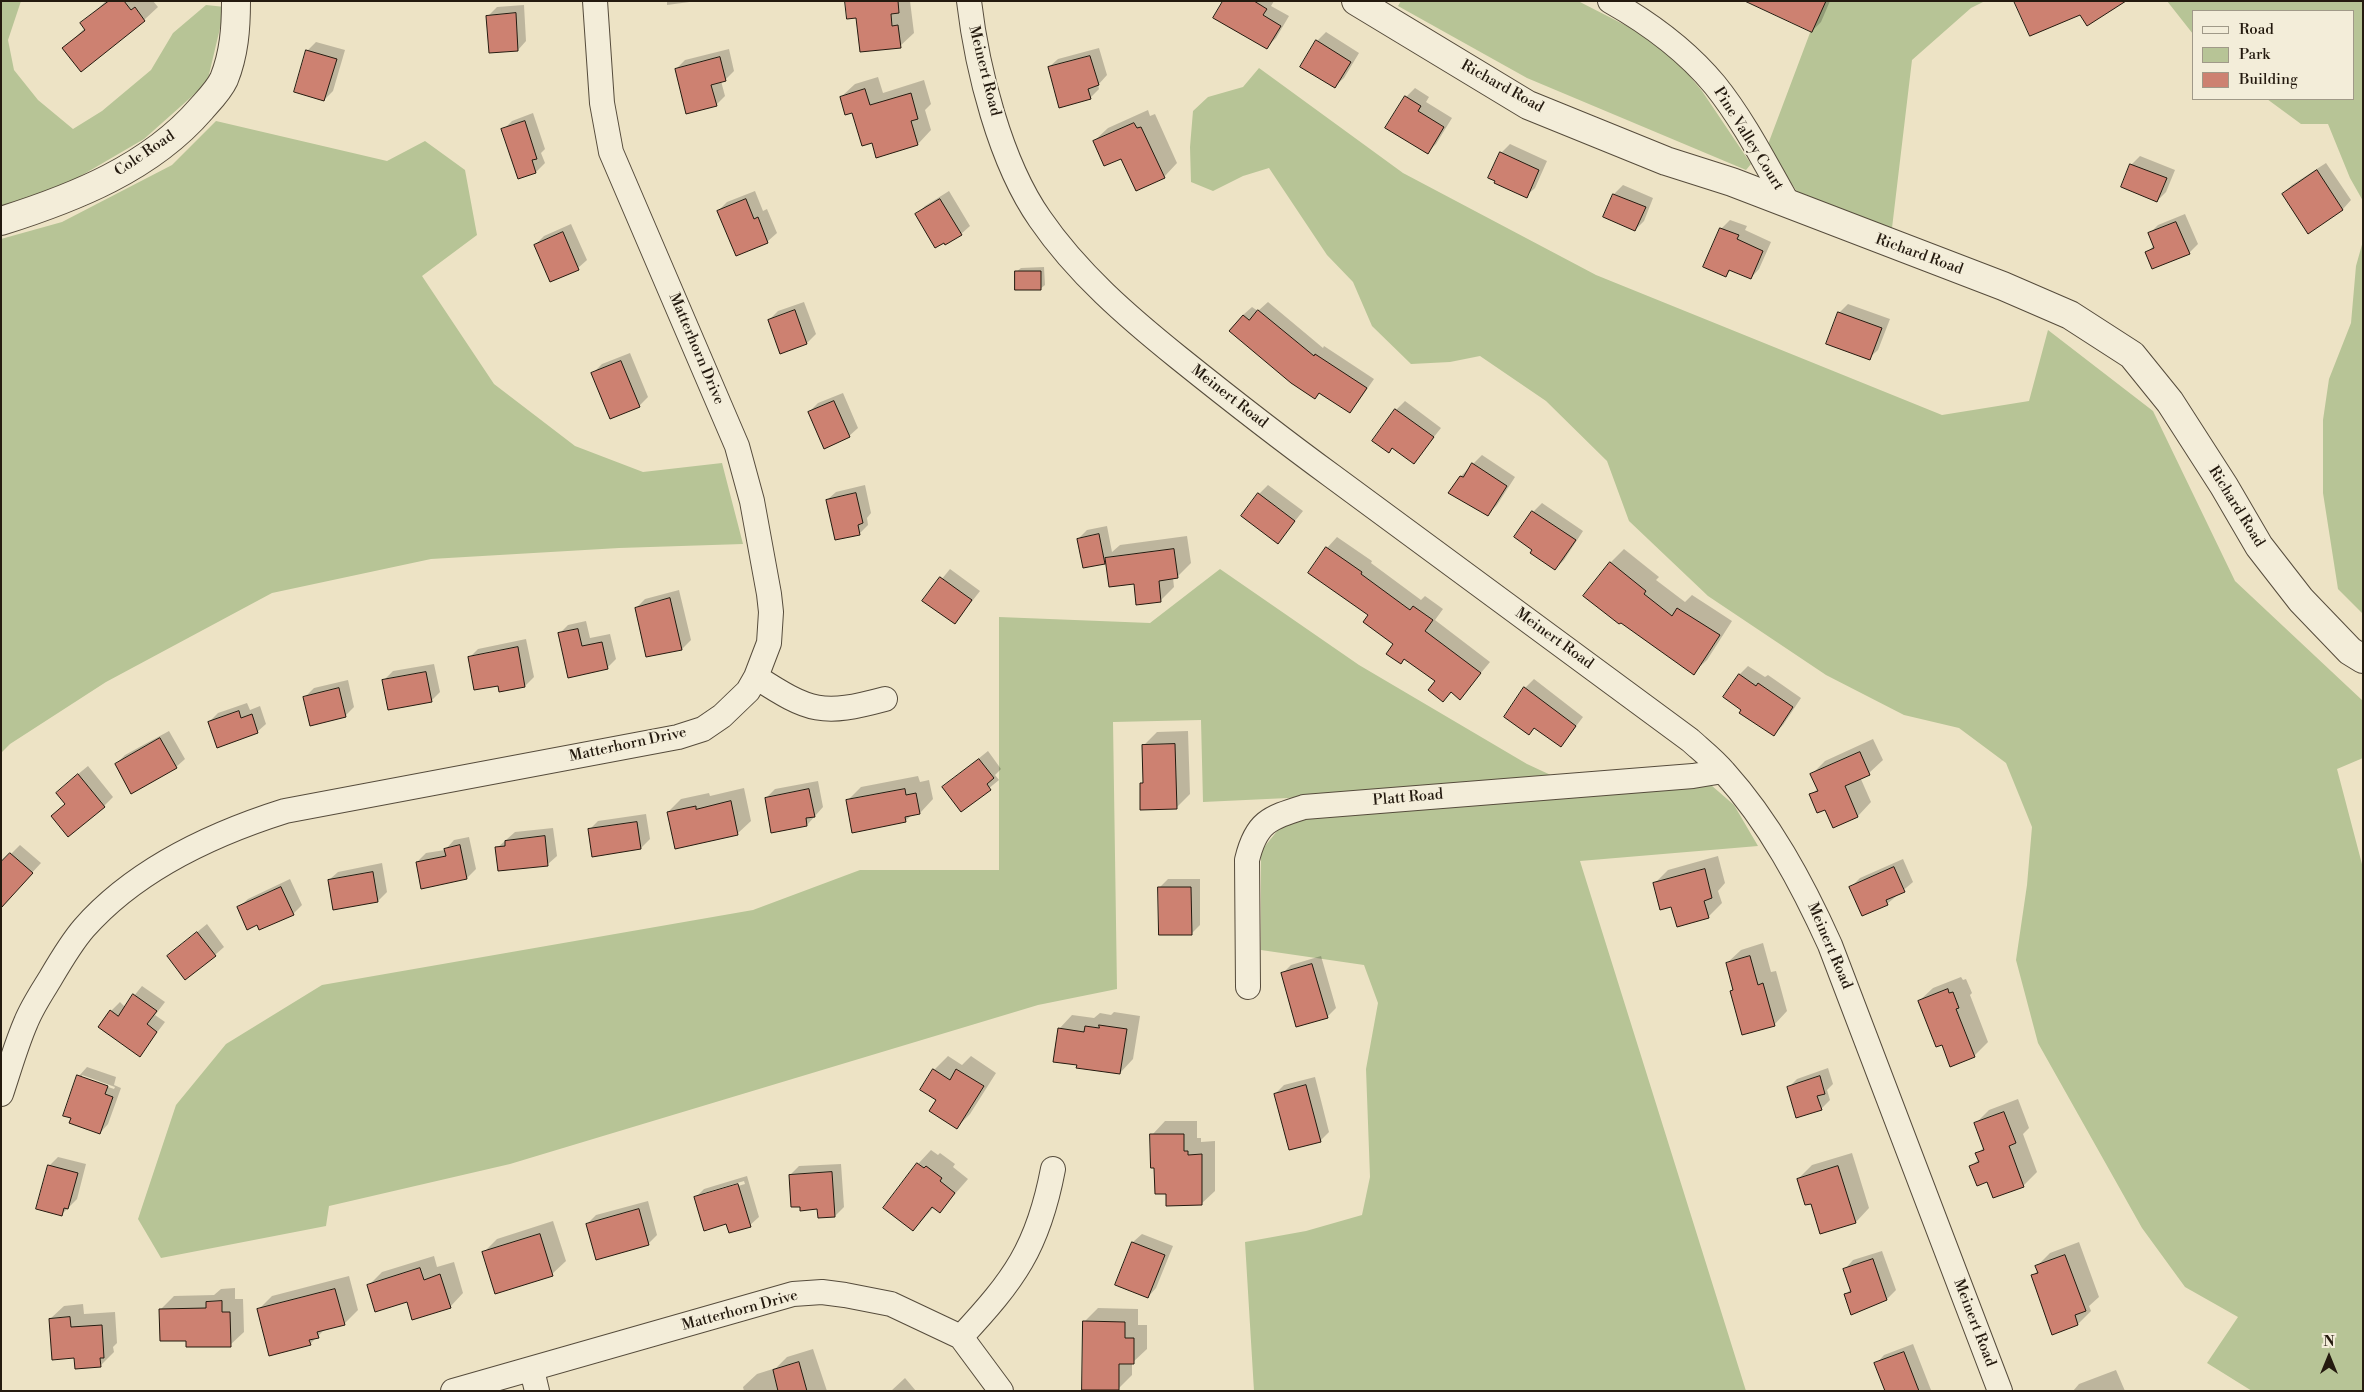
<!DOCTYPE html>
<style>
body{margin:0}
#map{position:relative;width:2364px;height:1392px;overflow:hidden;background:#ede3c5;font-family:"Libre Bodoni",serif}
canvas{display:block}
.frame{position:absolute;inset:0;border:2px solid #241a0f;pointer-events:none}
.legend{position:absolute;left:2192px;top:10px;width:162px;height:90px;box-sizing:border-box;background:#f3edd9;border:1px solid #a09988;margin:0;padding:6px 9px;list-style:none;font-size:15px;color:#241a0f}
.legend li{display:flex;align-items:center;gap:10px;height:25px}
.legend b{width:25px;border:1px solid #a09988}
.north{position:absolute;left:2304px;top:1332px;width:50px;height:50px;-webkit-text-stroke:4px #f3edd9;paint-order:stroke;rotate:0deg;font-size:14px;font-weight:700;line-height:20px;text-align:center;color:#241a0f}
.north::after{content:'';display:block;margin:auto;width:18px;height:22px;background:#241a0f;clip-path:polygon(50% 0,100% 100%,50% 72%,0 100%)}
</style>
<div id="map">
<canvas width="2364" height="1392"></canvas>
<div class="frame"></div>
<ul class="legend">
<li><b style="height:6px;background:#f3edd9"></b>Road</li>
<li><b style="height:14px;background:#b7c496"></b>Park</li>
<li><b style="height:14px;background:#cd8171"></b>Building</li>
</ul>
<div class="north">N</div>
</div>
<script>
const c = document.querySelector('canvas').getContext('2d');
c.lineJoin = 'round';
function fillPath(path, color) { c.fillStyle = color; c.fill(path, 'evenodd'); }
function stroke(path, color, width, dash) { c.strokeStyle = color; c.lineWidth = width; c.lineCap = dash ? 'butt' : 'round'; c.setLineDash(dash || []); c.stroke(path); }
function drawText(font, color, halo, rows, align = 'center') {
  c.font = font + ' "Libre Bodoni",serif'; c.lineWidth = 4; c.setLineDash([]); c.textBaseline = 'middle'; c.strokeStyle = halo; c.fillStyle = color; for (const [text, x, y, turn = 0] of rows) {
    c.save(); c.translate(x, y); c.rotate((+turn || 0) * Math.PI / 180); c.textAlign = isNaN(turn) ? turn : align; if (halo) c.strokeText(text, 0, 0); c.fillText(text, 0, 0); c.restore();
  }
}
const green = new Path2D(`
 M1,1H21L8,40L14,70L38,100L73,129L102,111L151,70L173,33L206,5L225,7L207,83L144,139L60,188L1,206Z
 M1401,1H1578L1664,45L1702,91L1751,164L1746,170L1527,78L1398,6Z
 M1822,1H1985L1971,8L1912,60L1892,228L1802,199L1767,147Z
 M2167,1H2363V201L2350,178L2328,124H2301L2267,99H2353V11H2193V34Z
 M1259,68L1403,173L1596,275L1942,415L2029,401L2048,330L2153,411L2235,581L2363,701V758L2337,769L2363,868V1391H2252L2207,1363L2238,1317L2185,1287L2142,1228L2038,1043L2016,960L2027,885L2032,827L2006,763L1959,728L1904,715L1826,675L1708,596L1629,521L1607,461L1546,401L1480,356L1450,362L1411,364L1372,326L1353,282L1327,255L1269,168L1243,176L1213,191L1191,182L1190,147L1193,111L1208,97L1243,87Z
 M216,121L387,161L425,141L465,170L477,235L422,276L494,384L575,446L643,472L722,463L743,544L619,548L431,559L272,593L106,682L10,744L1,753V239L62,222L172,165Z
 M2363,241V614L2338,589L2323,493V420L2329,379L2351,323L2356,266Z
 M1220,569L1359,665L1527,764L1555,777L1288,798L1203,802L1201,720L1113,722L1117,989L1038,1005L510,1164L329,1206L326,1226L161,1258L138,1219L176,1105L226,1044L322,985L753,910L860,870H999V617L1150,623Z
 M1711,785L1734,805L1758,846L1580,861L1746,1391H1254L1245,1242L1306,1231L1362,1215L1370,1177L1366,1069L1378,1003L1364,965L1261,950V851L1282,825L1314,810Z`);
const shadow = new Path2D(`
 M106,1H153L158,7L144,20L64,48L85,28L82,23Z
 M667,1H697L667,5Z
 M846,1H910L914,33L900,46L857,16Z
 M1225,1H1274L1271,6L1289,16L1276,38L1267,47Z
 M1776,1H1830L1821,22L1812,31Z
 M524,5L526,41L518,50L488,16L497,7Z
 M1326,32L1359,53L1344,78L1335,86L1317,41Z
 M316,42L345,50L333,91L324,100L307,51Z
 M1099,48L1107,75L1098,85L1099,89L1090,98L1049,67L1058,59Z
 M729,49L734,71L725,80L721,81L725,96L716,105L676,69L685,60Z
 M878,77L883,93L924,80L931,104L925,110L931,130L918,144L877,156L873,142L841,97L855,84Z
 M1415,88L1429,97L1426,102L1452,118L1436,144L1428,152L1406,97Z
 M1148,110L1150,116L1155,114L1177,163L1164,177L1094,141L1108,128Z
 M533,113L545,149L541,153L545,163L536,172L519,178L503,130L512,121Z
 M1510,144L1547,161L1535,188L1526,196L1501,153Z
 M2140,156L2175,170L2166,192L2157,201L2131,165Z
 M2326,163L2351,200L2343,209L2308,232L2283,194L2292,185Z
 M1623,185L1653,198L1644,221L1635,230L1605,216L1614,194Z
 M755,191L763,211L767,209L777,233L768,241L737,255L718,211L727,202Z
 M949,191L970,226L961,234L916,215L925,206Z
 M2185,214L2198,244L2189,253H2147L2154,245L2150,233L2158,225Z
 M1730,220L1747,226L1745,230L1771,242L1759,269L1751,278L1731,270L1726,275L1705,267L1722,228Z
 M571,224L587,260L578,268L535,245L544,236Z
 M1044,267L1045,285L1040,289L1016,272L1021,268Z
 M804,302L816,334L807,343L781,352L769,320L778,311Z
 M1268,302L1323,348L1324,346L1374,379L1358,402L1350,411L1320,392L1315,397L1243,315L1252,307L1258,311Z
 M1848,304L1890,319L1878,350L1869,358L1828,343L1840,312Z
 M630,353L648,397L639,406L593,373L602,364Z
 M843,393L858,428L849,436L809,412L818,403Z
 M1405,401L1441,428L1414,462L1393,447L1389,452L1396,410Z
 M1482,455L1515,477L1497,505L1488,514L1461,476Z
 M865,485L871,513L867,518L868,525L859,534L827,500L836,492Z
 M1268,485L1303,511L1278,542L1259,494Z
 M1542,503L1583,531L1564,560L1555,569L1534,549L1533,512Z
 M1107,526L1112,552L1120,545L1187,536L1191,563L1177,577L1173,578L1174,587L1161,600L1106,561L1104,563L1078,539L1087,530Z
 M1337,537L1372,561L1371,563L1421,600L1425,596L1443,609L1435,620L1490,662L1460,698L1452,692L1443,700L1436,680L1395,644L1370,614L1327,548Z
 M1624,549L1659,577L1656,580L1685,602L1692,595L1732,621L1707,660L1693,673L1610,563Z
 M950,569L980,591L955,623L924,601Z
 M679,590L691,640L682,649L647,655L636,608L645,599Z
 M586,621L590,638L610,634L616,659L607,668L559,634L568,625Z
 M526,639L534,677L525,686L500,691L499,684L469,658L478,649Z
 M434,664L440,692L431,701L384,680L393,671Z
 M1748,666L1765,677L1768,675L1801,698L1783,725L1774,734L1740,674Z
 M1534,679L1583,717L1561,746L1535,728L1529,733L1525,688Z
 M348,680L354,707L345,716L305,697L314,688Z
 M247,703L250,710L260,706L266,724L257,732L209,722L218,713Z
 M169,731L185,759L176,767L116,764L125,755Z
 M1188,731L1190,794L1176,808L1141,784L1145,780L1144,745L1157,732Z
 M1873,739L1883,760L1869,773L1860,777L1871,802L1858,816L1833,826L1825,808L1811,795L1818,788L1812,774L1825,761Z
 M988,751L1001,769L995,775L999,780L961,811L943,787Z
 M88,766L113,797L104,806L52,816L66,803V784Z
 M918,776L920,782L929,780L933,799L920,813L913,814L905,821L847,801L861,787Z
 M818,781L823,807L807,825L766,798L775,789Z
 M744,788L751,821L737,834L668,812L681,799L709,793L710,796Z
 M646,814L650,839L641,848L589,830L598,821Z
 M553,828L557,856L548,864L497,848L515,832Z
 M469,837L476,869L467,878L417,862L426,853L445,850L454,840Z
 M20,845L41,863L17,889L1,864Z
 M1718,856L1725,883L1718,891L1722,903L1708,917L1672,906L1654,884L1668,870Z
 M1903,859L1913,882L1887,904L1851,887L1860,878Z
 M382,863L387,892L378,901L334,908L329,880L338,872Z
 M290,879L302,905L293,914L239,907L248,899Z
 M1168,879H1200V925L1191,934L1159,888Z
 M207,924L224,947L215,955L168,956Z
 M1763,943L1771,972L1776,971L1787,1011L1774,1025L1734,989L1727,963L1741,950Z
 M1321,956L1336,1008L1327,1017L1282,974L1291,965Z
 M1961,977L1963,980L1966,979L1972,993L1970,995L1988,1042L1975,1055L1951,1065L1943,1043L1919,1001L1933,988Z
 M142,986L165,1002L155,1015L165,1022L140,1055L111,1011L120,1002L125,1007Z
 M1114,1012L1140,1016L1133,1059L1120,1073L1078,1064L1059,1029L1072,1015L1094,1018L1100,1013L1111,1015Z
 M948,1056L962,1065L971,1056L996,1073L970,1114L957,1127L938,1100L921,1090L934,1070Z
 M87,1067L116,1077L114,1085L121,1088L108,1124L100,1133L72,1117L79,1076ZM82,1075L115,1087L114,1089L82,1078Z
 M1828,1068L1833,1084L1827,1090L1830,1100L1821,1109L1788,1088L1797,1079Z
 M1315,1077L1329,1132L1320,1141L1275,1094L1284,1085Z
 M2018,1099L2029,1128L2023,1134L2037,1172L2023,1186L1987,1180L1971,1166L1979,1159L1977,1154L1984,1147L1975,1124L1989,1110Z
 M1165,1121H1197V1138H1201V1142L1215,1141V1191L1201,1204L1167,1193L1152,1135Z
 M931,1150L938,1155L940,1153L955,1164L953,1167L968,1179L940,1211L934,1207L913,1230L918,1164Z
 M1852,1153L1869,1208L1856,1222L1821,1233L1811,1202L1798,1179L1812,1165Z
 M58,1157L86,1164L77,1199L61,1215L49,1166Z
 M841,1164L844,1207L835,1216L818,1208L790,1175L799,1166Z
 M747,1176L759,1217L750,1225L727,1222L695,1198L704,1189ZM744,1181L745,1184L704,1196V1193Z
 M648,1201L657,1235L648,1244L587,1224L596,1215Z
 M553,1221L566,1261L552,1274L484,1252L497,1239Z
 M1142,1234L1173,1246L1156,1288L1148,1297L1116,1284L1133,1242Z
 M2079,1242L2099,1297L2089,1306L2091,1311L2078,1324L2033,1276L2038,1270L2037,1266L2050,1253Z
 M1882,1251L1896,1290L1887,1299L1845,1295L1851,1289L1845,1269L1853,1260Z
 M434,1256L437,1267L454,1262L463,1293L450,1307L407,1300L368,1286L382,1272Z
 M349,1276L358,1310L344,1324L326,1328L310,1344L259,1309L272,1296Z
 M235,1288V1299H243L244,1332L230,1345L187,1339L160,1310L174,1296L214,1295L221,1289Z
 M83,1304L84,1314L115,1312L117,1343L113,1347L114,1352L100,1366L76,1357L50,1319L64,1306Z
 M1098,1308L1138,1309V1325H1147V1349L1132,1363V1375L1118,1389L1084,1322Z
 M1913,1344L1931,1390L1886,1391L1876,1364L1884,1355Z
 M813,1349L827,1391H744L743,1387L757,1374L776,1368L787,1357Z
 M2116,1370L2125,1391H2073L2079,1384Z
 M905,1378L916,1391H891Z`);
const building = new Path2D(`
 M109,1H124L131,10L135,7L145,21L81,72L62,48L85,30L80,23Z
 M845,1H898L899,13L891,14L892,26L898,25L901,48L860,52L856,18L847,19Z
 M1223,1H1254L1267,9L1263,15L1281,26L1267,49L1213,18Z
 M1745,1H1826L1812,32Z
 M2014,1H2126L2087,26L2080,15L2030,36Z
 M516,13L518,51L489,53L486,16Z
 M1316,40L1351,62L1335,88L1300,67Z
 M306,50L337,59L324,101L294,92Z
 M1090,56L1099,85L1088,89L1091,99L1059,108L1048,67Z
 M720,57L726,81L711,85L717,106L686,114L675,69Z
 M865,89L870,105L911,93L918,119L911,121L918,145L876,158L872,143L862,146L852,113L845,115L840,97Z
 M1405,96L1421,106L1418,111L1444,127L1428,154L1385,128Z
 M525,121L537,159L532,160L536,173L518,179L501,129Z
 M1134,123L1137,128L1141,127L1165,178L1136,191L1121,159L1104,166L1093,141Z
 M1500,152L1539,170L1527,198L1494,183L1495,181L1488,178Z
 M2130,164L2167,178L2157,202L2121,187Z
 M2317,170L2343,210L2308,234L2282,194Z
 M1613,194L1646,207L1635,231L1603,217Z
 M746,199L754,219L758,217L768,243L736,256L717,211Z
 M940,199L962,235L945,245L944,243L935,248L915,214Z
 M2176,222L2190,254L2152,269L2145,252L2154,248L2148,233Z
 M1720,228L1739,235L1737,239L1763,251L1751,279L1729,270L1726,277L1703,267Z
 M563,232L579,270L550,282L534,245Z
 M1015,271H1041V290H1015Z
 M795,310L807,344L780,354L768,320Z
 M1258,310L1314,356L1315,354L1367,388L1350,413L1319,393L1315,399L1291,383L1229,331L1243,315L1249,320Z
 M1838,312L1882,328L1870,360L1826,344Z
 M621,361L640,407L610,419L591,373Z
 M834,401L850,437L824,449L808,412Z
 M1395,409L1434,437L1414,464L1392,448L1389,453L1372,441Z
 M1472,463L1507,486L1488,516L1448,493L1460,476L1463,477Z
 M856,493L863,523L858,525L860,535L835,540L826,500Z
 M1258,493L1295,521L1278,544L1241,516Z
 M1532,511L1576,540L1555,570L1530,553L1532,550L1514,537Z
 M1099,534L1105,564L1083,568L1077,539Z
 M1326,547L1362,572L1361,574L1410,610L1413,606L1433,620L1425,631L1481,673L1460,700L1451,692L1443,702L1428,690L1435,681L1404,659L1401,664L1386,654L1393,644L1363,622L1368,615L1308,573Z
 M1174,549L1178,578L1159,581L1161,602L1136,605L1134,584L1109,587L1105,558Z
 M1610,562L1646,591L1644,594L1672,616L1677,608L1720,635L1694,675L1621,623L1619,624L1583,596Z
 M940,577L972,600L955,624L922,601Z
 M670,598L682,650L646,657L635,608Z
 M578,629L582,646L602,642L608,669L568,678L558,633Z
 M518,647L525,687L499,692L498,686L474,690L468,657Z
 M426,672L432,702L388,710L382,680Z
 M1739,674L1756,686L1758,683L1793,707L1774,736L1739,713L1741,710L1723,697Z
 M1524,687L1576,726L1561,747L1534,728L1529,735L1504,717Z
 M339,688L346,717L310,726L303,697Z
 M239,711L241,718L252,714L258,733L217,748L208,722Z
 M160,738L177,768L131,794L115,764Z
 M1175,744L1177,809L1140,810V783H1143L1142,745Z
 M1860,752L1870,775L1845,786L1858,817L1833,828L1825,810L1817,813L1809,794L1818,791L1810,774Z
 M979,759L994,778L987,784L991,790L961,812L942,787Z
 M78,774L105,807L68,837L51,816L65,804L56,793Z
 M809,789L815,817L806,818L807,826L771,833L765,798Z
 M905,789L906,795L916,793L920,814L905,817L906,822L852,833L846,800Z
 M731,801L738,835L675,849L667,812L696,806V809Z
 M637,822L641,849L592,857L588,829Z
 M545,836L548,866L498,871L495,847L505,846V841Z
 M460,845L467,879L421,889L416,862L446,856L444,849Z
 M10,853L33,873L1,908V862Z
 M1894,867L1905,892L1886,900L1888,905L1862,916L1849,887Z
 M1705,869L1712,898L1704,901L1709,918L1677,927L1671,907L1660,910L1653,883Z
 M373,872L378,902L333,910L328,880Z
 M281,887L294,915L259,930L257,925L247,930L237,907Z
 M1158,887H1191L1192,935H1159Z
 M197,932L216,956L185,980L167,956Z
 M1750,956L1758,985L1763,983L1775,1026L1742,1035L1730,991L1733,990L1726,963Z
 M1312,964L1328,1018L1296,1027L1281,973Z
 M1948,989L1949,993L1953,992L1959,1008L1956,1009L1975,1057L1950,1067L1942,1045L1936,1047L1918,1001Z
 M133,994L157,1011L147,1024L157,1032L140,1057L98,1027L110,1010L118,1016Z
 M1099,1025L1127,1029L1120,1074L1076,1068L1077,1065L1053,1062L1058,1028L1084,1032L1085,1026L1099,1028Z
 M933,1069L950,1080L956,1069L984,1086L957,1129L929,1111L936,1100L920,1090Z
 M77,1075L108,1086L105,1094L113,1097L100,1134L69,1123L71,1118L63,1116Z
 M1820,1076L1825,1094L1817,1096L1822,1110L1796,1118L1787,1087Z
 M1306,1085L1321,1142L1289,1150L1274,1094Z
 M2004,1112L2016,1143L2009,1146L2024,1187L1993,1198L1987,1182L1977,1186L1969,1166L1979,1162L1975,1153L1984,1150L1974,1123Z
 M1150,1134H1184V1151H1188V1155L1202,1154V1205L1166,1206V1194H1155L1154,1168H1151Z
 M917,1163L924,1168L926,1166L942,1178L940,1181L955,1193L940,1213L932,1207L913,1231L883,1208Z
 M48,1165L78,1173L68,1209L64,1208L62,1216L36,1209Z
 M1838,1166L1856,1223L1820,1234L1811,1204L1805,1205L1797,1179Z
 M832,1172L835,1217L818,1218L817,1209L800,1211V1207H791L789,1175Z
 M738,1184L751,1227L729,1233L726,1224L704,1231L694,1197Z
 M639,1209L649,1245L596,1260L586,1224Z
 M540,1234L553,1276L495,1294L482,1252Z
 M1132,1242L1165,1255L1148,1298L1115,1285Z
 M2065,1255L2086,1311L2075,1315L2078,1325L2052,1335L2031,1275L2038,1273L2035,1266Z
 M1873,1259L1887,1300L1851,1315L1844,1294L1851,1292L1843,1269Z
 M420,1268L424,1280L440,1274L451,1308L412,1320L407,1302L375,1312L367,1285Z
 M335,1289L345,1325L317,1332L319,1338L309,1340L311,1345L269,1356L257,1309Z
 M222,1301V1312H230L231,1347H186V1341H160L159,1309L206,1308V1302Z
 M70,1317L71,1327L102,1325L104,1358H100L101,1367L75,1369L74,1358L52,1360L49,1319Z
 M1083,1321L1125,1322V1338H1134V1364H1119V1390H1082Z
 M1904,1352L1919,1391H1885L1874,1363Z
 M799,1362L807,1391H778L773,1370Z`);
const minor = new Path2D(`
 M969,1C977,69 1000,162 1040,219C1077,273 1128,317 1179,358C1230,399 1280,438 1332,476C1452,564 1571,652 1690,740C1701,750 1714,760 1724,772C1769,822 1802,883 1830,945L2000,1391
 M1610,1C1649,23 1686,50 1715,85C1744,121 1766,165 1789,205
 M756,677C810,712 822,716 885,699
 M1248,987L1247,860C1256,822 1269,818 1304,807L1693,776L1723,771
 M1,1094C9,1070 16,1045 26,1022C32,1007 42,992 50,979C60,962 71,943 84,928C136,869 212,834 285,811L678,737L703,729L722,716L748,691L756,677L769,643L771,612L769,594L752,501L737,446L611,152L602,103L595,1
 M961,1337C1014,1280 1038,1248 1053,1169
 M532,1370L537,1391
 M453,1391L793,1294L822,1292L845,1295L891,1304L961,1337L1001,1391`);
const tertiary = new Path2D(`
 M1356,1L1528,105L1666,161L1732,182L2003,286L2070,315L2132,355L2170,402L2224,486L2259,546L2301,600L2350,651L2363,659
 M1,221C74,198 150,168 201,109C209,100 219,90 224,79C234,54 236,29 236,1`);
const streetNames = [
 ["Meinert Road",984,71,76],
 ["Richard Road",1502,87,29],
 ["Pine Valley Court",1748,139,58],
 ["Cole Road",145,154,-34],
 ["Richard Road",1919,255,20],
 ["Matterhorn Drive",696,349,67],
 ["Meinert Road",1229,397,38],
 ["Richard Road",2236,507,58],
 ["Meinert Road",1554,639,36],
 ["Matterhorn Drive",628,745,-12],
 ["Platt Road",1408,798,-5],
 ["Meinert Road",1829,946,67],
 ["Matterhorn Drive",740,1311,-15],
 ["Meinert Road",1974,1323,69]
];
fillPath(green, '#b7c496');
fillPath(shadow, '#0003');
fillPath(building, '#cd8171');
stroke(building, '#241a0f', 1);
stroke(minor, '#564c3c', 26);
stroke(tertiary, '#564c3c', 30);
stroke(minor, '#f3edd9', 24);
stroke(tertiary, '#f3edd9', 28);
drawText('15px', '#241a0f', '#f3edd9', streetNames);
</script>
